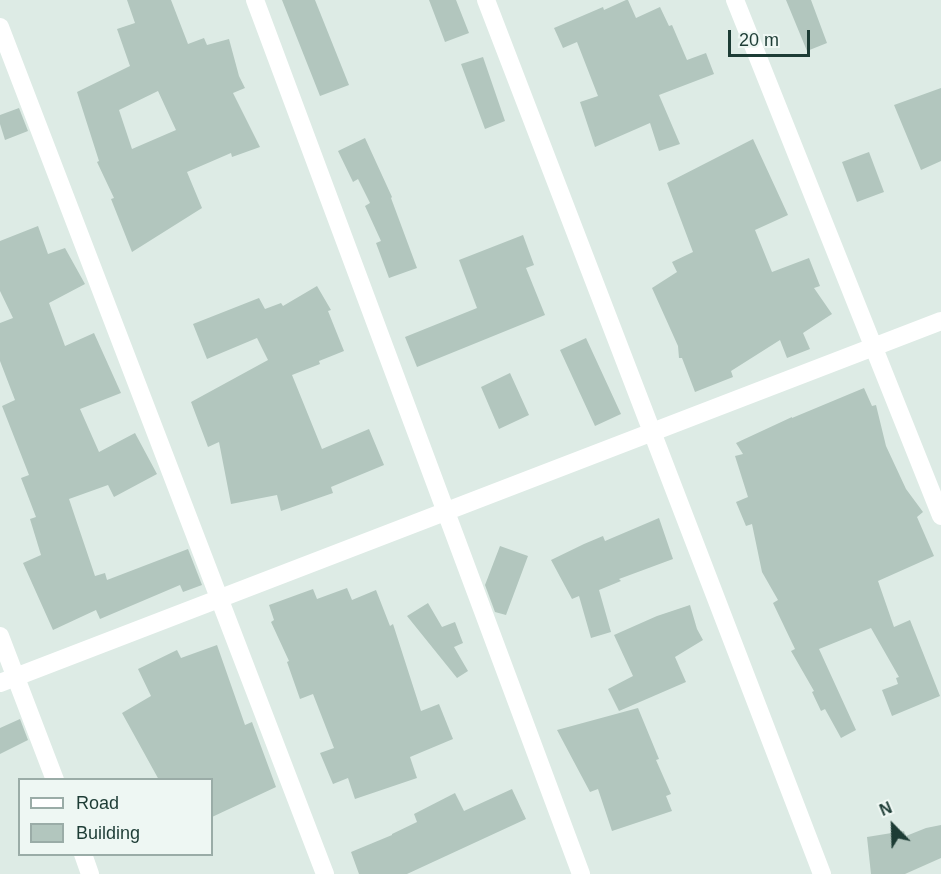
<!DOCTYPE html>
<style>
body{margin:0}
#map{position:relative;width:941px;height:874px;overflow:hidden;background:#ddebe5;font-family:Arial,sans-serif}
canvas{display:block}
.legend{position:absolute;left:18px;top:778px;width:195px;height:78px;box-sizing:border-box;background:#eef7f3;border:2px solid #9aaca7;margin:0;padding:8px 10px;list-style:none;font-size:18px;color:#1d3c35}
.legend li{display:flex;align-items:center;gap:12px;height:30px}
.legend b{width:30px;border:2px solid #9aaca7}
.north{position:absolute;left:863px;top:796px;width:60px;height:60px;-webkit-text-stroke:4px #eef7f3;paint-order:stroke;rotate:337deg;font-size:16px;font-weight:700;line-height:24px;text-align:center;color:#1d3c35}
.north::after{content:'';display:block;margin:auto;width:21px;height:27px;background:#1d3c35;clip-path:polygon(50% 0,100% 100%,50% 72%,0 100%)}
.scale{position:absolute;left:728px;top:30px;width:82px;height:27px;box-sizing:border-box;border:3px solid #1d3c35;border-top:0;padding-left:8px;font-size:18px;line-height:21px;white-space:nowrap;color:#1d3c35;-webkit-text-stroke:4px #eef7f3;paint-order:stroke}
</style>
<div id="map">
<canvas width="941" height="874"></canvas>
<ul class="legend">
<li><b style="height:8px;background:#fff"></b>Road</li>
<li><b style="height:16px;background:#b2c6be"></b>Building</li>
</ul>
<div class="north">N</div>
<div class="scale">20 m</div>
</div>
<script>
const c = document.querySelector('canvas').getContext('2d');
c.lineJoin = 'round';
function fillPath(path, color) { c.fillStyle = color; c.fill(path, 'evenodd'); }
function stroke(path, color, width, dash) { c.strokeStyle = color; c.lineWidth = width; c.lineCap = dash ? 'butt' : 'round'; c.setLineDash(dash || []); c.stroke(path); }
const building = new Path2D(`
 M127,0H171L188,44L204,38L207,45L229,39L239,76L245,88L233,93L260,147L232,157L231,153L187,172L202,208L132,252L111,199L114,198L97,162L99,161L77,92L130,66L117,29L135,23ZM158,91L176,130L132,149L119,110Z
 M282,0H315L349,85L320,96Z
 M429,0H456L469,33L445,42Z
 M626,0H628L636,18L660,7L669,26L672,25L687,60L706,53L714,74L659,95L680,144L659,151L650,123L595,147L580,102L598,96L577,42L563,48L554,28L603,7L604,10Z
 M786,0H811L827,43L807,51Z
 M483,57L505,121L485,129L461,64Z
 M941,88V161L921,170L894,105Z
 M19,108L28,131L5,140L0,124V115Z
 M365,138L392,197L391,198L417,268L389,278L376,243L381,241L365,206L370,203L358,179L353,182L338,151Z
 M753,139L788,215L755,230L772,272L809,258L820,286L814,288L832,314L803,333L810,349L787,358L780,340L731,371L733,377L695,392L682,358H679L678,346L652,288L677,272L672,262L693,252L667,183Z
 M869,152L884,192L857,202L842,162Z
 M38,226L48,254L65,248L85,284L49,303L65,346L94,333L121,393L80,409L99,452L135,433L157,474L114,497L108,485L69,499L95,576L105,573L107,580L188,549L202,585L183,592L180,585L100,619L96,610L53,630L23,563L41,555L30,519L36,517L21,478L29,475L2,406L15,400L0,361V323L13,318L0,291V241Z
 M523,235L534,265L526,268L545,315L417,367L405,337L477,308L459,260Z
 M317,286L331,310L328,311L344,351L319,361L320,364L292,375L322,449L369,429L384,465L331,487L333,493L281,511L277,495L231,504L219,442L208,447L191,402L268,360L257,338L207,359L193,324L259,298L265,309L281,303L283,306Z
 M586,338L621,414L595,426L560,350Z
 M510,373L529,415L499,429L481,387Z
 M864,388L872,406L876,405L886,446L906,489L923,512L917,517L934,556L878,581L894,627L910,620L940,696L892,716L882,690L898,684L896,678L899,677L871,628L819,649L856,730L841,738L825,709L821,711L812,692L814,691L791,651L795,649L773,603L778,600L762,572L752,524L746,526L736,502L748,497L735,456L743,454L736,443L792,417V418Z
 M659,518L673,559L619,579L621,581L599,590L611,632L591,638L579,596L572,599L551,560L584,544L603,536L605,541Z
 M500,546L528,556L506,615L495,612L485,585Z
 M347,588L352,600L376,590L390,626L393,624L421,711L439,704L453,739L410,757L417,778L355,799L348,778L333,784L320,753L334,748L313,694L300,699L287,662L289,661L271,622L274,620L269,605L313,589L317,599Z
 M428,603L442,627L455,622L463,643L454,647L468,671L457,678L407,616Z
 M690,605L697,629L703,640L675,657L686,682L619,711L608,689L633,676L614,635L657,616Z
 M217,645L245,725L252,722L276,787L212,817V780H159L122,713L151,696L138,669L177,650L181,658Z
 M638,708L659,759L656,760L671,794L666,796L672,811L612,831L598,789L590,792L557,730Z
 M20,719L28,740L0,754V728Z
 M512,789L526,819L407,874H359L351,852L392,835V834L417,822L414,814L455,793L464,811Z
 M941,825V858L905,874H871L867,837L904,831L906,836L926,828Z`);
const minor = new Path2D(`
 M255,0L581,874
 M486,0L822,874
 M735,0L941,516
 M0,27L325,874
 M0,636L55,780
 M0,683L941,321
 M83,854L90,874`);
fillPath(building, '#b2c6be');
stroke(minor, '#fff', 18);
</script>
